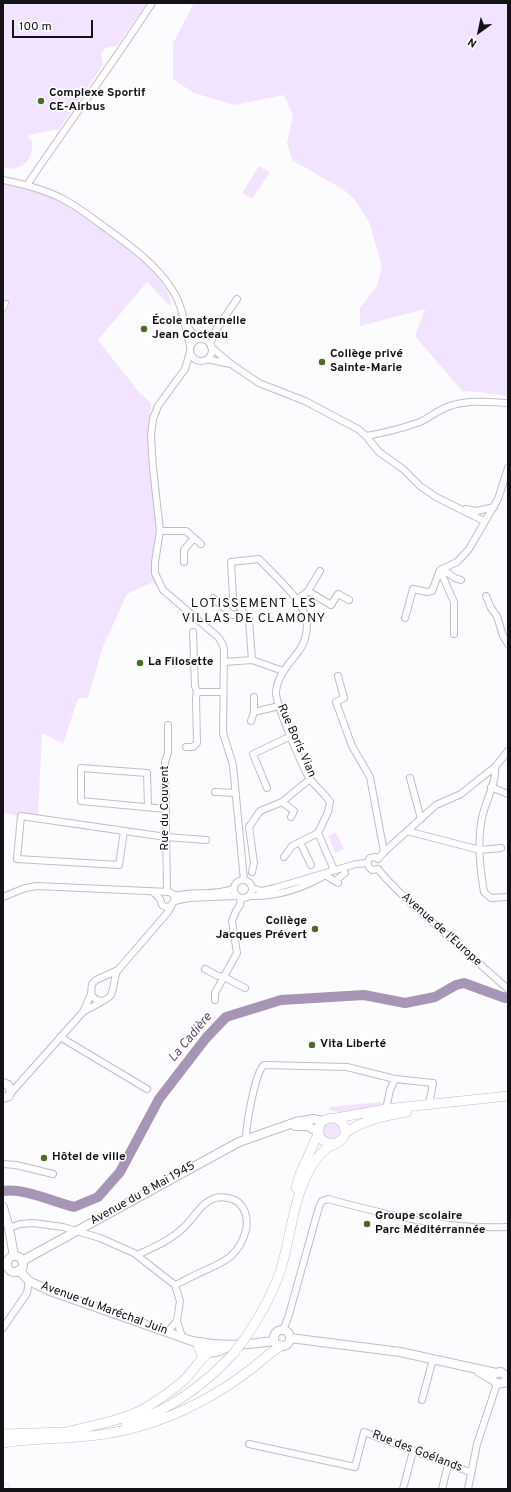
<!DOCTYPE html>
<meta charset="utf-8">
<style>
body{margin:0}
#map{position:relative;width:511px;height:1492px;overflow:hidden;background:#fcfbfe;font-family:Overpass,sans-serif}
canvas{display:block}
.frame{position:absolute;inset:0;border:4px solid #141117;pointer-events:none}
.north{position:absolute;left:459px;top:12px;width:40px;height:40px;-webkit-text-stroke:3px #fff;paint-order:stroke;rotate:213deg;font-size:11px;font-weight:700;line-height:16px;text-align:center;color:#141117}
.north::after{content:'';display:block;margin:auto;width:14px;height:18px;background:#141117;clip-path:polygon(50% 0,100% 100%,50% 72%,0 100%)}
.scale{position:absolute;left:12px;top:20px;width:81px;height:18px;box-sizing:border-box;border:2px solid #141117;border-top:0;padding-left:5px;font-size:12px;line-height:14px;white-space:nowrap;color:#141117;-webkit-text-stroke:3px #fff;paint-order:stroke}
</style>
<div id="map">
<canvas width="511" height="1492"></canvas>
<div class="frame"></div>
<div class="north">N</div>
<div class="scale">100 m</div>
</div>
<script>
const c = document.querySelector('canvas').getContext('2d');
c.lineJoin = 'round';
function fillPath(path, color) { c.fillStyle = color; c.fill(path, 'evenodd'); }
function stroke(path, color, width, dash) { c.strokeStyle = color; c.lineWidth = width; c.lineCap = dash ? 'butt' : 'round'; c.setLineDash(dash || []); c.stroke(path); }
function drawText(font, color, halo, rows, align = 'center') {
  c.font = font + ' Overpass,sans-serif'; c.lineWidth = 3; c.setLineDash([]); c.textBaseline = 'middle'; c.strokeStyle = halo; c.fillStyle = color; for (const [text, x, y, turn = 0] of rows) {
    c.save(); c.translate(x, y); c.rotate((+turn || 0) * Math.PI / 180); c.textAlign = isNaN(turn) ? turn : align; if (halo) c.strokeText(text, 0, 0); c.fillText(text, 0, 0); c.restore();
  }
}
const green = new Path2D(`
 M3,3H144L145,6L117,46L105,48L101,54L103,65L59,129L29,135V139L31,138C36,158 23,172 3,168Z
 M194,3H508V396L479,392L462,391L415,336L425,309L360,326V308L377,286L382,266L369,222L355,200L344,190L292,160L287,143L293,115L284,95L234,105L194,93L173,79V43Z
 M259,166L270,172L252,199L242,193Z
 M3,184C17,187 31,189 45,194C83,209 125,244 155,272L154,273C161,282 173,294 170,306L147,282L98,340L142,396L143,395L151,404L148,438L157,527L155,543L152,555L151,570L157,587L153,582L127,594L102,649L88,698H78L63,744L42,733L38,816L19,813L18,816L3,813Z
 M336,832L344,849L335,853L328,836Z
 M379,1102L382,1103V1106L342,1113L329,1110L330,1107Z
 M328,1121L339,1124C344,1139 334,1142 323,1136L322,1127Z`);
const river = new Path2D(`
 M3,1191C25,1188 53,1202 74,1207L98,1197L120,1172L159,1099L206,1038L226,1017L281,1000L364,995L405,1003L435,997L456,985L464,983L505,998L508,996`);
const pedestrian = new Path2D(`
 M3,309L6,303`);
const minor = new Path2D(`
 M3,180C23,184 43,189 61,198C75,205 87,214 99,223C125,242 156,263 173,291C183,307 185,328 190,346
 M27,185C68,124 112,65 152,3
 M187,326L194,335L201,339
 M190 350a11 11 0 1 1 22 0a11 11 0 1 1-22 0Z
 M210,344L216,330L237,299
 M211,347L231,364L259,383L305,401L358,429L366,436L379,452L403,469L420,486L436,497L484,521
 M190,352L185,369L158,406L153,419L151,436L153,468L160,531L155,562V573L163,590L218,637L222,643L224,649L223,733L233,765L244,880
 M207,359L230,364
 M366,436C384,433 403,428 420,422C431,417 440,408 453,405C470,400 490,402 508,403
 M466,509L477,511L494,507
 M160,531H186L201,544
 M184,562V550L194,538
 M442,569L443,577L454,602V634
 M442,569L455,578L461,580
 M308,591L331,605L338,594L349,600
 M486,596L491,608L497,616L503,636L508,644
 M213,598L232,615L244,613
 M297,600L308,591L320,571
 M405,618L413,589L427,592L432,591L440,570L457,562L469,549L498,499L508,468
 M252,660L249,620L233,598L231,562L259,559C272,573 297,595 304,612C310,625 306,642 298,652C289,664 277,676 276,692C275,703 303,768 310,779C316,787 324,793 330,802L328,812L318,833L334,870
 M224,662L252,660L283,671
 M338,676L344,698L336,702L352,746L370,777L384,852
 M197,692H223
 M254,697V712L279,706
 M251,721L254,712
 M186,747H193L197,743L196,698L197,692L195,686L193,632
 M495,767C497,782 485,802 482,818C477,842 480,869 484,892L491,898L508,897
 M410,778L421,819
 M491,787L508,794
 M267,788L253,754L291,736
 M215,792L236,793
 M282,802L294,811L291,817
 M148,807L147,773L81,768V801L166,809
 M124,831L119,865L17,859L21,816L166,837L206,840
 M407,831L480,850L501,848
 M300,842L311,865
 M284,857L292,846L318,833
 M378,859L384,852L436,805L461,794L477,781L495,767L508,751
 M367,863L370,858L375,857L378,859
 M367,863L369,867L372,870L378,869
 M378,869C393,888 412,904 430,920C456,943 482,966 508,989
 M252,872L254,863L249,827L260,811L282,802L310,779
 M325,875L338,883
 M234 889a9 9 0 1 1 18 0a9 9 0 1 1-18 0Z
 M335,881L345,873
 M252,888L262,891L275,888L356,864L367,863
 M153,892L160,899L162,905L166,907L170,906
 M167,892L165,762L168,753V725
 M174,896C194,891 215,896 233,889
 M249,896C275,897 301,889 324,876
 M3,897L25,888L37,886L169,892L173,894L175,899L168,912L118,970C113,978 115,987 111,995C109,999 89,1008 83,1012L10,1094
 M175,901L188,898L237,896
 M205,969L218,976L224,977L245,988
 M215,1000V993L237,953L232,921L236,911L240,905L241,898
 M101,1001L95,999L91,994L92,984L96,980L118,970
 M83,1012L91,994
 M60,1037L147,1089
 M386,1109L390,1090L395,1079
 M246,1139C246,1126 255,1072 264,1065L347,1067L395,1079L433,1083L429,1104
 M3,1164L16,1165L53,1174
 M9,1228L20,1224L33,1223L63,1227L100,1238L134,1253L175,1285L180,1301L177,1321L167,1332
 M137,1255C152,1248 169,1241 182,1229C193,1220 200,1203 215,1198C222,1196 235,1198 240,1204C247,1212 248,1220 246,1230C238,1259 221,1263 197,1274C189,1278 182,1282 175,1285
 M177,1321L182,1337
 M3,1328L27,1293L29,1281
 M283,1330L288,1318L319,1207L322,1201L328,1199C387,1215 447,1230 508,1227
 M422,1400L433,1359
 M249,1444L355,1467L364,1432L470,1472
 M403,1489L413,1451
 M442,1489L448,1465
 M468,1489L477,1444L497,1384`);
const tertiary = new Path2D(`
 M3,1487L7,1489`);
const secondary = new Path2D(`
 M3,1083L8,1085L11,1091L9,1096L3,1098
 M295,1126H308L318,1132
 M3,1207L9,1228L14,1256
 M7 1264a8 8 0 1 1 16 0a8 8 0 1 1-16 0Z
 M22,1261L239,1142L296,1122L313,1119L323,1121
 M19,1270L29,1281L50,1291L192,1341C222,1347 245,1345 274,1341
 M274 1338a8 8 0 1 1 16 0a8 8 0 1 1-16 0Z
 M290,1338L400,1352L496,1373L501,1372L508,1378
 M205,1351C214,1355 222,1350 230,1346
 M479,1372L493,1380L497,1384L508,1382`);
const primary = new Path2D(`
 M336,1118L386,1109L508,1096
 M345,1133C364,1120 384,1116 407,1112
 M296,1188L300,1174L318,1134
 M246,1337C260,1316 273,1293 281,1269C289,1242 292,1213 302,1186C307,1173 316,1157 327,1148C333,1144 344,1142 345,1133C346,1117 328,1114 320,1124C315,1136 324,1146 336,1143
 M198,1346L203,1357
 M126,1424C167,1412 204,1385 233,1354
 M67,1432C89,1426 111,1423 133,1414C150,1407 167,1394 182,1382C195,1370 202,1354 218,1345
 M3,1434L67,1432
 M3,1443C28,1439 54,1439 79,1437C120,1434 162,1422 198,1403C215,1394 232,1384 247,1372C259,1364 268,1353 281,1346`);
const primaryBridge = new Path2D(`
 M233,1354L246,1337`);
const markers = [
 [41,101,4,"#4b6c22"],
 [144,329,4,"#4b6c22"],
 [322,362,4,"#4b6c22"],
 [140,663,4,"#4b6c22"],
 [315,929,4,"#4b6c22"],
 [312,1045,4,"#4b6c22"],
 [44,1158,4,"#4b6c22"],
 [367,1224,4,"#4b6c22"]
];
const poiNames = [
 ["Complexe Sportif",49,94],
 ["CE-Airbus",49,108],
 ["École maternelle",152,322],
 ["Jean Cocteau",152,336],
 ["Collège privé",330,355],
 ["Sainte-Marie",330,369],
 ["La Filosette",148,663],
 ["Collège",307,922,"right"],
 ["Jacques Prévert",307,936,"right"],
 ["Vita Liberté",320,1045],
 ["Hôtel de ville",52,1158],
 ["Groupe scolaire",375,1217],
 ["Parc Méditérrannée",375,1231]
];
const streetNames = [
 ["Rue Boris Vian",296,741,66],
 ["Rue du Couvent",166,808,-90],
 ["Avenue de l'Europe",441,930,42],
 ["Avenue du 8 Mai 1945",143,1194,-29],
 ["Avenue du Maréchal Juin",104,1309,20],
 ["Rue des Goélands",417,1452,21]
];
const neighbourhoodNames = [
 ["LOTISSEMENT LES",254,604],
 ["VILLAS DE CLAMONY",254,619]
];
const waterNames = [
 ["La Cadière",191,1038,-50]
];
fillPath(green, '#f2e4fe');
stroke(river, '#a795b6', 10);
stroke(pedestrian, '#c4bbcb', 6);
stroke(minor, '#c4bbcb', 8);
stroke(tertiary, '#c4bbcb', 8);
stroke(secondary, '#c4bbcb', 10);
stroke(primary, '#c4bbcb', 10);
stroke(pedestrian, '#fff', 4.5);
stroke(minor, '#fff', 6);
stroke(tertiary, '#fff', 7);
stroke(secondary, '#fff', 8);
stroke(primary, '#fff', 9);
stroke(primaryBridge, '#c4bbcb', 10, []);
stroke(primaryBridge, '#fff', 9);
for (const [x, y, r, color] of markers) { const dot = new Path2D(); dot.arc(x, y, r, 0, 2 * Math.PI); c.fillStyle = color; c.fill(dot); stroke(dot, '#fff', 1.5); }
drawText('bold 12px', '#141117', '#fff', poiNames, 'left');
drawText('12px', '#141117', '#fff', streetNames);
c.letterSpacing = '1px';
drawText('13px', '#141117', '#fff', neighbourhoodNames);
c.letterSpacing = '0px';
drawText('italic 13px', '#634877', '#fff', waterNames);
</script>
